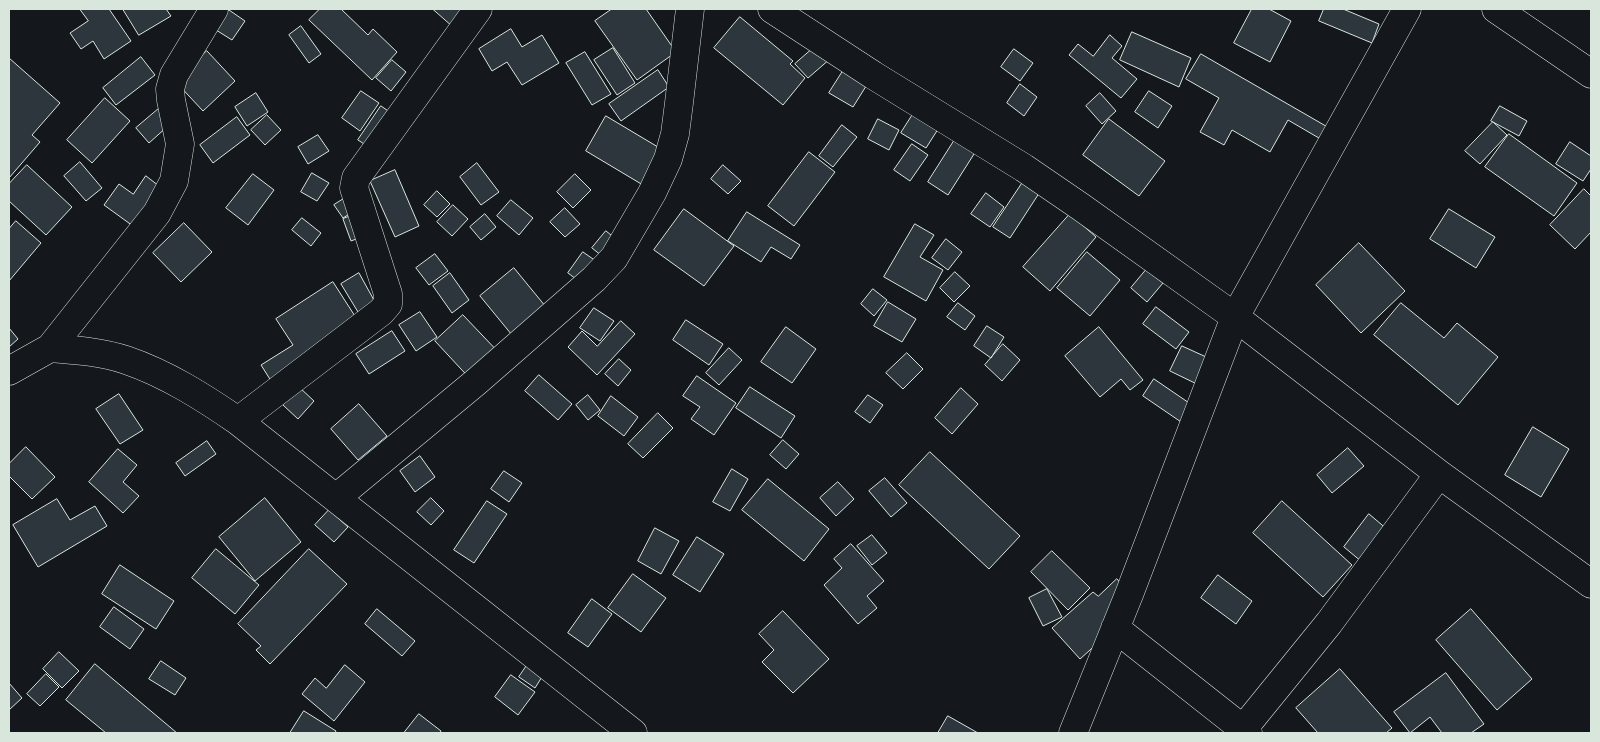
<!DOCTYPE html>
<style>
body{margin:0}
#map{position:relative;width:1600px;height:742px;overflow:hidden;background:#14181c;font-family:Figtree,sans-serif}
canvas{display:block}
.frame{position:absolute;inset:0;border:10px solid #d8e6dc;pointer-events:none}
</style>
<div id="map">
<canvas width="1600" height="742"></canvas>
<div class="frame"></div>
</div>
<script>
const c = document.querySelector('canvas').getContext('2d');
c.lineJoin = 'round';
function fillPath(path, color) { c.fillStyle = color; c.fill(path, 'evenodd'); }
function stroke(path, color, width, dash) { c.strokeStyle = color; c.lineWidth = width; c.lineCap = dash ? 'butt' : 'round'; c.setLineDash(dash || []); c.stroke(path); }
const building = new Path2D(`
 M80,9H109L131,41L104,59L93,41L81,49L70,33L88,21Z
 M123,9H166L171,16L139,35Z
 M320,9H341L368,35L373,29L397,52L372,80L309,20Z
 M433,9H476L457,30Z
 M612,9H646L676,52L637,80L595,21Z
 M1252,9H1269L1291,21L1270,62L1234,43Z
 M1324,9H1343L1379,24L1372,43L1319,21Z
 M229,10L245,21L232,40L216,30Z
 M740,17L793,61L790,64L805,78L783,105L714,48Z
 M301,26L321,54L309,63L289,35Z
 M511,29L522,47L542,35L559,63L522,85L507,62L492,71L479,49Z
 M1132,32L1191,58L1179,87L1120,60Z
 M1110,35L1122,46L1112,58L1137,79L1121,98L1069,55L1078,44L1093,56Z
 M825,38L838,52L808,78L795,64Z
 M613,48L635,83L617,95L594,60Z
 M1014,49L1033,63L1020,81L1001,67Z
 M207,51L235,81L203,111L175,81Z
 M585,52L611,94L592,105L566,63Z
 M1201,54L1331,129L1324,141L1288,120L1270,152L1232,130L1224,145L1200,132L1219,98L1186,79Z
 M141,57L155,75L116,105L103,88Z
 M9,58L60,103L32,135L40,142L9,178Z
 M392,60L406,72L391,91L376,78Z
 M850,60L873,75L853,107L829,93Z
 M658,70L669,87L621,121L609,104Z
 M1020,84L1037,97L1024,116L1007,103Z
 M361,91L379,103L360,131L342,118Z
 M1149,91L1172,106L1158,128L1135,112Z
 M256,93L268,112L247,126L235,107Z
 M1100,93L1116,111L1102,124L1086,106Z
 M175,95L187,109L149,143L136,128Z
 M105,98L130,121L92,163L67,140Z
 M381,106L397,117L375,151L358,140Z
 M1500,106L1527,121L1519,136L1491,121Z
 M915,111L940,126L926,148L901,133Z
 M267,115L281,130L265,145L251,130Z
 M606,116L673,156L653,191L586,151Z
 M237,117L250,135L213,163L200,145Z
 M878,119L899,130L889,150L868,139Z
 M1109,119L1165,161L1139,196L1083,155Z
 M1493,122L1507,135L1480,164L1465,151Z
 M842,125L857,137L833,167L819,156Z
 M961,130L981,143L948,195L928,182Z
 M1509,134L1577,183L1554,216L1485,167Z
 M318,135L329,151L308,164L298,147Z
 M1570,142L1591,156V169L1583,181L1556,164Z
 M912,144L928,155L910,181L894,170Z
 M809,152L835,172L794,226L768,206Z
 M80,162L102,188L86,201L64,176Z
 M477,163L499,192L481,205L460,177Z
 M27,165L72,207L46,235L9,201V184Z
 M723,165L741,181L728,194L711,179Z
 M395,170L419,226L395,237L370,181Z
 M1031,170L1047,181L1010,238L993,227Z
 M312,173L329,183L317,201L301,192Z
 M253,174L274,190L248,225L226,208Z
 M575,174L591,190L573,208L557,192Z
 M146,176L172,196L144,234L104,205L119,184L133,194Z
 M1584,189L1591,196V232L1575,249L1550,225Z
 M437,191L450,204L437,217L424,205Z
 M353,193L362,206L343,218L334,205Z
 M986,193L1004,207L990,227L971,214Z
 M511,200L533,218L519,235L497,216Z
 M453,205L468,219L452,236L437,222Z
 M565,208L580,224L565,237L550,222Z
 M684,209L734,246L704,286L654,250Z
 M1449,209L1495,237L1476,268L1430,239Z
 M366,210L374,232L351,241L343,219Z
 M747,212L800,245L791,259L771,247L761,262L728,241Z
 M485,214L496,227L481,240L470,227Z
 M1070,214L1096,237L1050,291L1023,267Z
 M302,218L321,233L311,246L292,230Z
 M16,221L41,243L9,281V229Z
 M184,223L212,252L181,282L153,253Z
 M915,224L934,235L920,257L943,270L926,301L884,277Z
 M606,231L626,247L612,264L592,248Z
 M946,239L962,252L948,270L932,258Z
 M1359,243L1405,291L1361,333L1316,285Z
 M583,252L603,266L588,288L568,273Z
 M1087,252L1120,280L1090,316L1057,288Z
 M435,254L448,271L429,285L416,268Z
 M514,268L555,318L521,346L480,296Z
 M1146,270L1163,283L1147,302L1131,288Z
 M955,272L970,286L954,302L940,288Z
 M359,273L375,302L358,312L341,284Z
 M450,273L469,300L452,313L433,286Z
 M333,282L362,327L273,384L261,365L293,345L276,319Z
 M873,289L887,300L874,316L861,304Z
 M888,302L916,319L902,342L874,326Z
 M958,303L975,316L965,330L947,317Z
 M1401,303L1444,338L1457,323L1498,357L1458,405L1374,335Z
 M1156,307L1189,332L1176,349L1143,324Z
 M594,308L614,321L600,341L580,328Z
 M420,312L437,337L416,351L399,325Z
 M463,315L502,356L474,383L435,341Z
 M686,320L723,344L709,365L673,340Z
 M621,321L635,334L597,375L568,347L582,331L597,346Z
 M987,326L1004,337L991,358L974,346Z
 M786,327L816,349L792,383L761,362Z
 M1099,327L1143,380L1130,390L1121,379L1100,397L1065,356Z
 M9,328L18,339L9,347Z
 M392,331L405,351L369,374L356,354Z
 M1003,344L1020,360L1002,381L985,365Z
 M1182,346L1215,361L1203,387L1170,371Z
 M729,348L742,360L719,385L706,373Z
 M907,353L923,369L903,389L886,373Z
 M619,359L631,370L618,386L605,374Z
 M539,375L572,404L558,420L525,391Z
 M697,376L736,403L714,435L691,419L700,407L683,396Z
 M1154,379L1195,407L1184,424L1143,396Z
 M299,387L314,401L298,419L283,405Z
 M750,387L795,416L781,438L736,408Z
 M961,388L978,404L952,434L935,418Z
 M119,394L143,430L120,444L96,409Z
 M588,395L600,410L588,420L576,405Z
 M868,395L883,405L870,423L855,412Z
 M611,396L638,417L624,436L598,416Z
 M359,404L387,436L358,460L331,429Z
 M658,413L673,428L643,458L628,444Z
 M1533,427L1569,449L1541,497L1505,475Z
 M783,440L799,454L786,469L770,455Z
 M207,441L216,454L185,476L176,463Z
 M26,447L55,477L32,499L9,476V464Z
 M1348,448L1364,466L1332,493L1317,475Z
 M118,449L137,465L123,482L139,496L123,513L89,482Z
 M930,452L1020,536L989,569L899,485Z
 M420,456L435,477L415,492L400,471Z
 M732,469L748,479L730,511L713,502Z
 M504,471L522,483L509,502L491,489Z
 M885,478L907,503L891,517L869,491Z
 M768,479L829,529L804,561L742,510Z
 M838,482L854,499L836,516L820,498Z
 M265,498L301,542L255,581L219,537Z
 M431,498L444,511L431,525L417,512Z
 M57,499L70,520L95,506L107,526L38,567L13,525Z
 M487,501L507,514L474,563L454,550Z
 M1282,501L1352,565L1323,597L1253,533Z
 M329,510L348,527L334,542L315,525Z
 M1369,514L1388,530L1362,562L1344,547Z
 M655,528L679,541L661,574L638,561Z
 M872,535L887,553L872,565L857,546Z
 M697,537L724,554L700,592L673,575Z
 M851,544L884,581L867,596L877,608L858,624L824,585L842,568L834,559Z
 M216,549L259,585L235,614L192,578Z
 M309,549L347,584L270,664L256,650L261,646L238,624Z
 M1052,551L1090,588L1068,610L1031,572Z
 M120,565L174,601L156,629L102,594Z
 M633,574L666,598L641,632L608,608Z
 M1218,575L1252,601L1236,624L1201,598Z
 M1117,579L1140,605L1080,659L1052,628L1093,592L1098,596Z
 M1047,589L1062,617L1043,626L1029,598Z
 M592,599L612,614L588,647L568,633Z
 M114,607L144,629L130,649L100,627Z
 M377,609L415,641L402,656L365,624Z
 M1471,609L1532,679L1497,710L1436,640Z
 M783,611L829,659L793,693L762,662L774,650L759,634Z
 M59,652L79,671L62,688L43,669Z
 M161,661L186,678L175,695L149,679Z
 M530,661L545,672L535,688L519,677Z
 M95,664L177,733H106L66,700Z
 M345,665L365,682L334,721L302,694L315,678L326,688Z
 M1340,669L1392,728L1386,733H1318L1296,708Z
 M1446,673L1484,724L1471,733H1442L1430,717L1410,733L1394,712Z
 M46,674L59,687L40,706L27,694Z
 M511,675L535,692L518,715L495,697Z
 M9,683L22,698L9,710Z
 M304,711L336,731L335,733H290Z
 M419,714L441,731L440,733H404Z
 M948,716L978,733H938Z`);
const minor = new Path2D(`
 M772,9L873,75L1024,168L1081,207L1235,317L1439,474L1591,584
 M1496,9L1591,74
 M50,348C76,350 102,352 126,360C167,374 203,397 238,421L633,733
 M9,371L50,348L157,213L174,181L180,144L171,100L170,89L174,75L214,9
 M238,421L381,312L388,304V294L354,188L356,178L478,9
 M336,498L476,382L594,279L614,258L652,193L668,159L675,134L679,103L690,9
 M1115,628L1248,733
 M1243,729L1329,623L1439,474
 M1073,733L1130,592L1235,317L1407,9`);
fillPath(building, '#2c363c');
stroke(building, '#d8e6dc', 1);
stroke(minor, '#d8e6dc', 29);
stroke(minor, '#14181c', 28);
</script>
